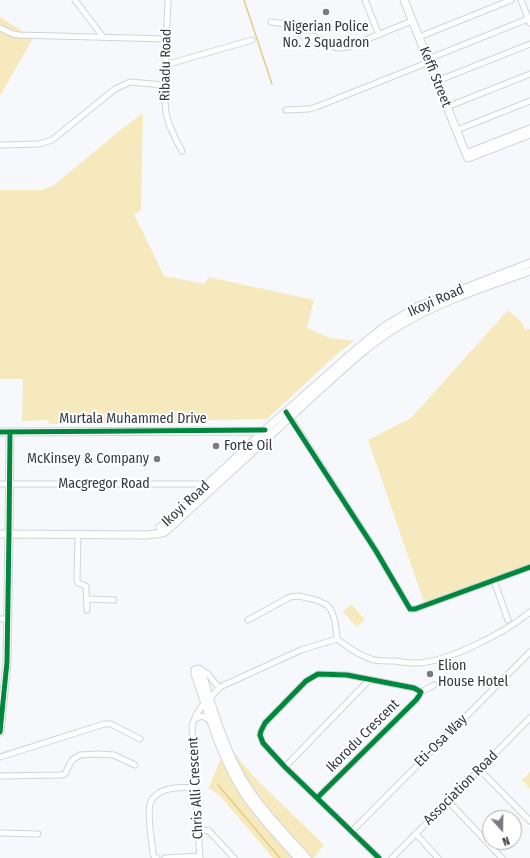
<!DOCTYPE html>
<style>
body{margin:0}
#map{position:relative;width:530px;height:858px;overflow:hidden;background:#f7f8fb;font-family:"Fira Sans Condensed",sans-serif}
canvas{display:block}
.north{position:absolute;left:482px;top:810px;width:40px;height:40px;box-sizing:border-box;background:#fff;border:1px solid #adafb3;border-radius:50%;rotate:160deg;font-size:11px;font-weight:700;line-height:16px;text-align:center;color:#333842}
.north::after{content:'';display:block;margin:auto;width:14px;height:18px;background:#787b83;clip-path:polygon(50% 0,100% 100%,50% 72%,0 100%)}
</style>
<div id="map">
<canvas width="530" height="858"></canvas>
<div class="north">N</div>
</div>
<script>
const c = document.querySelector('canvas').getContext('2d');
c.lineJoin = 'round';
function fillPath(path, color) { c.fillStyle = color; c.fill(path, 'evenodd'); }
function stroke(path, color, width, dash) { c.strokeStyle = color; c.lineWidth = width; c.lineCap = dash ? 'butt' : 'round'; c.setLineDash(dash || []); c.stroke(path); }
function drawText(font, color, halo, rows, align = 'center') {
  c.font = font + ' "Fira Sans Condensed",sans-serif'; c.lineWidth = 4; c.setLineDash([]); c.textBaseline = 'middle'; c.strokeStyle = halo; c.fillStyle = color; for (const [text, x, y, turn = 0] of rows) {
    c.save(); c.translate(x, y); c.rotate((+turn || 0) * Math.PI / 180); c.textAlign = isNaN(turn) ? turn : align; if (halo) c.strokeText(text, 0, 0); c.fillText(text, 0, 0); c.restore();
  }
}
const green = new Path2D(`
 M0,17L33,38L0,96Z
 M143,113L141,210L134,214L164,276L205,284L208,277L314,300L307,328L330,338L354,341L336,355L267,419L49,424L48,420L22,421L23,379H0V190H42L54,185L117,133Z
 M508,310L523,324L525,330L530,329V564L424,602L368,440L411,418Z
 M351,604L365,619L357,627L343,612Z
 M236,755L254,777L324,845L314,858H273L220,796L209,788L220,760Z
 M530,772V789L522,780Z`);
const stream = new Path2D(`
 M244,0L272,84
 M218,785L280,858`);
const street = new Path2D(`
 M75,0L103,37
 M168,0L164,92L166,113L169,124L176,140L182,151
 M365,0L379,35
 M521,0L530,23
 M271,22L286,24L303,36H313L337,48L348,47L412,21
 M0,28L13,34L19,35L166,39
 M419,37L511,0
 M428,59L530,18
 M165,65L252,40
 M437,81L530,44
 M447,107L530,74
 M286,110L309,109L316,107L429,62
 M457,130L530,101
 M0,145L39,144L52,140L115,89L130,82L164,85
 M288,414L376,551L410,609H415L530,567
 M0,484H207
 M78,534L77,580L78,583L86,586L87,610
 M494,581L508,620
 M87,599L114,600
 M0,619H8
 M248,620L290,597L299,596L316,600L327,605L331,610L335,621L337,639
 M337,639C348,647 360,656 374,660C381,661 388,661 395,661C401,662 408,663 414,663C445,664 506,632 530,612
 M201,670L208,674L219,688
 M421,692L434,685
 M210,698L220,687L301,650L337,639
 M195,719L202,716L210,720
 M0,757L104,724H111L140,739
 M285,767L369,680
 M479,769L530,821
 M0,776L61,775L65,774L72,760L80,755L99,754L114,755L135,765
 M317,798L416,700L419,696L421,692L414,688L347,675L318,674L306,681L265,723L261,731L260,735L263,743L285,767L379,858
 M448,801L502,858
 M198,829L209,831L234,858
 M352,831L530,652
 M0,833L38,834
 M416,834L438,858
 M157,858H155L153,854C152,841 147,816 150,804C152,796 162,790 169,789C177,787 187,788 195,787
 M165,858L200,856
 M200,858L195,787L192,726L196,715L204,703
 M392,858L530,718`);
const secondary = new Path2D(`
 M404,0L466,154
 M530,129L466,154L468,158L530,134
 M530,263L419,306L385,326L352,353L265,430L172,518L160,527L161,531L165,532L174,524C220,482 266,439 312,397C340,372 367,345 399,326C438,302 487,286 530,271
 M0,432L268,431
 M0,534L146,535L156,534L165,532
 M0,732L7,662L9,534L10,432
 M298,858C279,837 259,816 243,792C220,756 209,714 195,674V670L198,669L201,670C213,711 226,755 250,791C266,815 287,836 307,858`);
const cycleway = new Path2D(`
 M286,412L376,551L410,609H415L530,567
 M0,432L265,430
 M0,732L7,662L9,534L10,432
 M317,798L416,700L419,696L421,692L414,688L347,675L318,674L306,681L265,723L261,731L260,735L263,743L285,767L379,858`);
const markers = [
 [326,12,4,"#787b83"],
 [216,446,4,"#787b83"],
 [157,459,4,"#787b83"],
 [430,674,4,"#787b83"]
];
const poiNames = [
 ["Nigerian Police",326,27,"center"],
 ["No. 2 Squadron",326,43,"center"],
 ["Forte Oil",224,446],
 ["McKinsey & Company",149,459,"right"],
 ["Elion",438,666],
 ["House Hotel",438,682]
];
const streetNames = [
 ["Ribadu Road",166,65,-89],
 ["Keffi Street",435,77,68],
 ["Ikoyi Road",436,301,-24],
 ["Murtala Muhammed Drive",133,419],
 ["Macgregor Road",104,484],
 ["Ikoyi Road",186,504,-43],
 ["Ikorodu Crescent",363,736,-45],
 ["Eti-Osa Way",441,741,-45],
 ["Chris Alli Crescent",196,788,-93],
 ["Association Road",461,788,-45]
];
fillPath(green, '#f6e9bd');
stroke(stream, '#e0cd8a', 1.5);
stroke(street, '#d0d4da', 7);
stroke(secondary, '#d0d4da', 9);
stroke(street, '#fefefe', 5);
stroke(secondary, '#fefefe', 7);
stroke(cycleway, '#00873e', 5);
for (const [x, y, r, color] of markers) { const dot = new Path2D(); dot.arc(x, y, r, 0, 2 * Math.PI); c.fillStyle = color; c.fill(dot); stroke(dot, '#fff', 1.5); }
drawText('14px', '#333842', '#fff', poiNames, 'left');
drawText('14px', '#333842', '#fff', streetNames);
</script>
